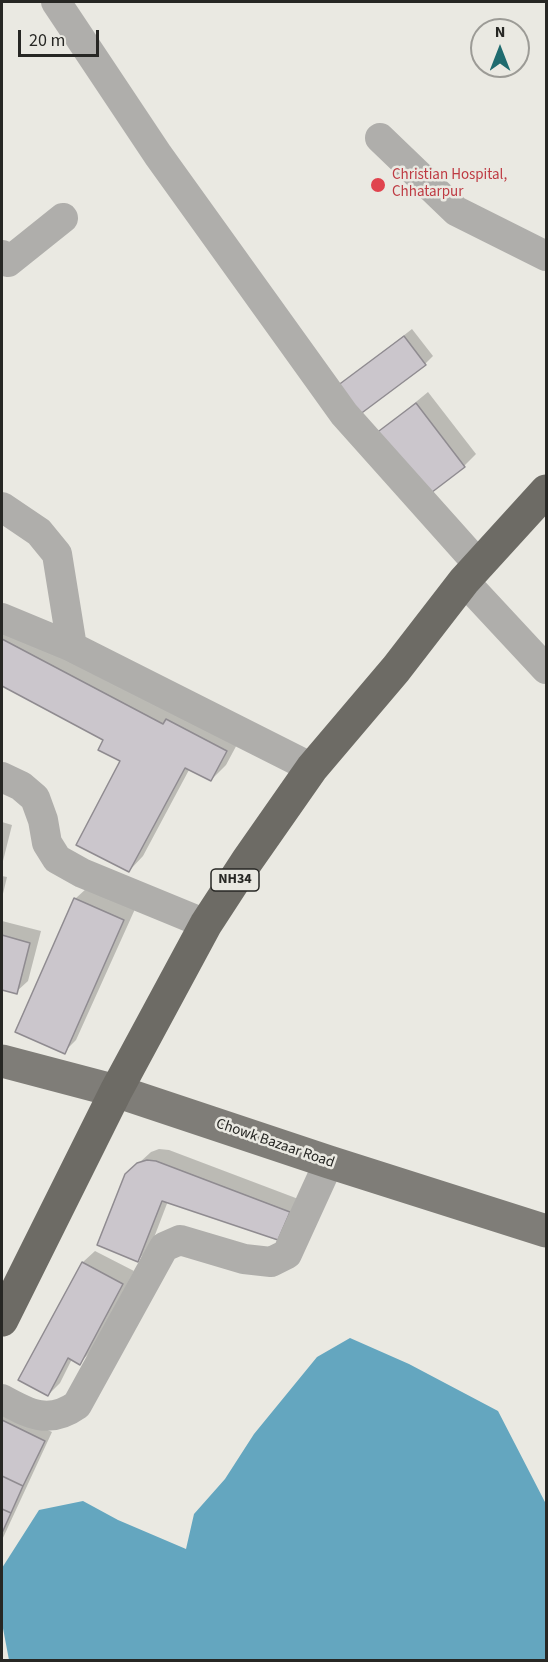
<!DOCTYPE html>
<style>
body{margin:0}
#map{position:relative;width:548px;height:1662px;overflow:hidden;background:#eae9e2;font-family:"Source Sans 3",sans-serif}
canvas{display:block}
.frame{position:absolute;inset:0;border:3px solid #272724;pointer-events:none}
.north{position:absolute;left:470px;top:18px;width:60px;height:60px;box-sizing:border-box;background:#eae9e2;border:2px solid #9c9b96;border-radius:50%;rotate:0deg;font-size:16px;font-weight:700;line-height:24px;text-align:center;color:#272724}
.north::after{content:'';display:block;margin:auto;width:21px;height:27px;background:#1f6b6f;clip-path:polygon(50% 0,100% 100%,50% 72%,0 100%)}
.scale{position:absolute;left:18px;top:30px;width:81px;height:27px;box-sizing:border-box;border:3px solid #272724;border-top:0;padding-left:8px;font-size:18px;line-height:21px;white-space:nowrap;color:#272724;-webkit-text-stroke:4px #eae9e2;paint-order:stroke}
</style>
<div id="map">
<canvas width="548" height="1662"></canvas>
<div class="frame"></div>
<div class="north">N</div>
<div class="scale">20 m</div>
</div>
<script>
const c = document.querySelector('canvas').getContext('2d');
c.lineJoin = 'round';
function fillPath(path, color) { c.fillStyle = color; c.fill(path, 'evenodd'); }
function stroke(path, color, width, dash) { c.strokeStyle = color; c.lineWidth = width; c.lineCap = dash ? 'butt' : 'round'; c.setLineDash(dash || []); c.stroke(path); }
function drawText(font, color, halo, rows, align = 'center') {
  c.font = font + ' "Source Sans 3",sans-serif'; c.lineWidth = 5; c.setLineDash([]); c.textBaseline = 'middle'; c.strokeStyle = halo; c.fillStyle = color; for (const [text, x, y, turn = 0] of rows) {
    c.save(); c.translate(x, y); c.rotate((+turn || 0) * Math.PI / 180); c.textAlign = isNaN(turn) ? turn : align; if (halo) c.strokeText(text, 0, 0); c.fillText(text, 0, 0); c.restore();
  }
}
const water = new Path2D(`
 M350,1338L409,1364L498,1411L546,1504V1660H9L2,1623V1568L39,1510L83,1501L118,1520L186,1549L194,1514L225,1479L254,1434L317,1357Z`);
const shadow = new Path2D(`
 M412,329L433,356L425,364L339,386Z
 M428,392L476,454L464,466L377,434Z
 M2,617L241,737L226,765L211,780L190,768L143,856L129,871L122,761L105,739L2,685Z
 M2,822L12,825L2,865Z
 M2,876L7,877L2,898Z
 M87,888L135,909L76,1040L64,1052L75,899Z
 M2,921L41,931L28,981L16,992L2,988Z
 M159,1149L169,1150L301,1200L290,1227L168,1201L150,1248L138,1260L139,1163L151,1152Z
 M95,1251L134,1271L91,1351L80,1363L72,1359L60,1383L48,1395L20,1380L83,1262Z
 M7,1411L52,1432L2,1540V1416Z`);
const building = new Path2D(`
 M404,336L426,365L359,415L337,386Z
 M416,403L465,467L423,499L375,434Z
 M2,639L163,724L166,719L227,751L211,781L185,768L129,872L76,845L120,761L98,750L103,740L2,686Z
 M74,898L124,920L65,1054L15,1032Z
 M2,935L30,943L17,994L2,990Z
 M147,1160L156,1161L290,1212L278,1240L162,1201L138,1262L97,1245L125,1174L137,1163Z
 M82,1262L123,1284L80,1365L68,1358L48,1396L18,1380Z
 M2,1420L45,1441L23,1486L2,1476Z
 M2,1476L23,1486L11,1513L2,1509Z
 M2,1509L11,1513L2,1533Z`);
const minor = new Path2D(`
 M56,2L158,155L344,414L478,564
 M380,138L456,211L546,256
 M2,255L8,262L63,218
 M2,507L39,532L57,554L72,647L312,768
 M464,581L546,669
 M2,618L72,647
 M2,777L21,786L35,798L43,820L47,843L57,859L82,873L206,924
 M2,1399C29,1414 49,1425 77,1405L164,1247L180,1240L244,1259L271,1262L287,1254L329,1162`);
const major = new Path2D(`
 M2,1061L116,1091L329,1162L546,1231`);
const highway = new Path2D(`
 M2,1320L116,1091L206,924L247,861L312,768L396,669L464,581L546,491`);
const markers = [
 [378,185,8,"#e0444e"]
];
const shields = [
 [235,880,48]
];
const shieldNames = [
 ["NH34",235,880]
];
const healthNames = [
 ["Christian Hospital,",392,176],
 ["Chhatarpur",392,193]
];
const streetNames = [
 ["Chowk Bazaar Road",275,1144,19]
];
fillPath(water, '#64a6bf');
fillPath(shadow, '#0003');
fillPath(building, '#cbc6cc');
stroke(building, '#8f8b90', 1.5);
stroke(minor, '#afaeab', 30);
stroke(major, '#7f7d78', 33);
stroke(highway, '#6d6b65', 33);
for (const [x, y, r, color] of markers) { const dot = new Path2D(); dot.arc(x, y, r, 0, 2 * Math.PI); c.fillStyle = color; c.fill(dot); stroke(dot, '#eae9e2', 2); }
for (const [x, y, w] of shields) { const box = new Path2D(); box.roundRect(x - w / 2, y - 11, w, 22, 4.5); c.fillStyle = '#eae9e2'; c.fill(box); stroke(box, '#272724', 1.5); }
drawText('bold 14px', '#272724', null, shieldNames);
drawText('15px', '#be3a42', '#eae9e2', healthNames, 'left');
drawText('15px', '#272724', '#eae9e2', streetNames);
</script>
